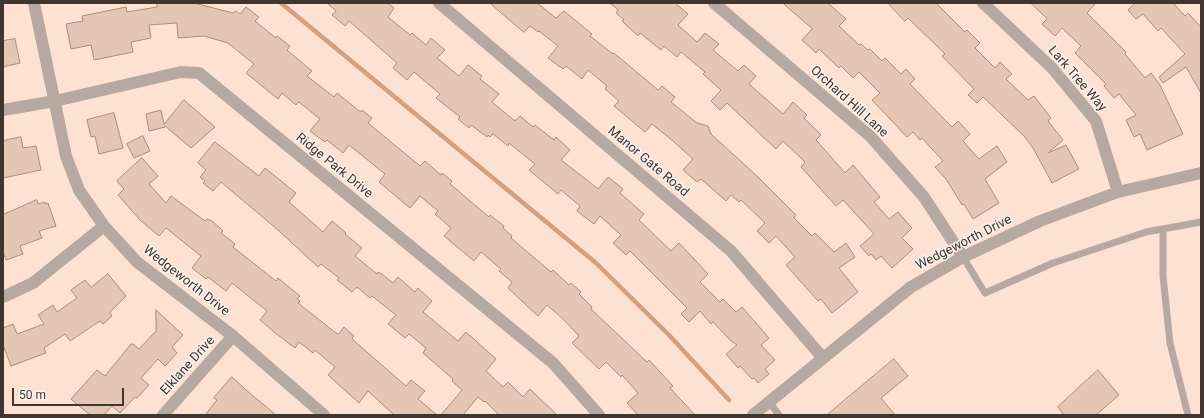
<!DOCTYPE html>
<style>
body{margin:0}
#map{position:relative;width:1204px;height:418px;overflow:hidden;background:#fde2d4;font-family:Roboto,sans-serif}
canvas{display:block}
.frame{position:absolute;inset:0;border:4px solid #42352e;pointer-events:none}
.scale{position:absolute;left:12px;top:388px;width:112px;height:18px;box-sizing:border-box;border:2px solid #42352e;border-top:0;padding-left:5px;font-size:12px;line-height:14px;white-space:nowrap;color:#42352e;-webkit-text-stroke:3px #fbf4f0;paint-order:stroke}
</style>
<div id="map">
<canvas width="1204" height="418"></canvas>
<div class="frame"></div>
<div class="scale">50 m</div>
</div>
<script>
const c = document.querySelector('canvas').getContext('2d');
c.lineJoin = 'round';
function stroke(path, color, width, dash) { c.strokeStyle = color; c.lineWidth = width; c.lineCap = dash ? 'butt' : 'round'; c.setLineDash(dash || []); c.stroke(path); }
function fillPath(path, color) { c.fillStyle = color; c.fill(path, 'evenodd'); }
function drawText(font, color, halo, rows, align = 'center') {
  c.font = font + ' Roboto,sans-serif'; c.lineWidth = 3; c.setLineDash([]); c.textBaseline = 'middle'; c.strokeStyle = halo; c.fillStyle = color; for (const [text, x, y, turn = 0] of rows) {
    c.save(); c.translate(x, y); c.rotate((+turn || 0) * Math.PI / 180); c.textAlign = isNaN(turn) ? turn : align; if (halo) c.strokeText(text, 0, 0); c.fillText(text, 0, 0); c.restore();
  }
}
const stream = new Path2D(`
 M281,3L596,263L668,334L729,400`);
const building = new Path2D(`
 M157,3H194L233,13L236,11L240,14L246,7L259,17L255,21L276,38L277,36L290,46L287,50L312,71L307,76L334,97L337,93L358,110L361,112L362,110L372,118L368,123L420,166L425,161L441,175L442,173L452,181L450,184L489,217L490,215L504,226L503,228L512,236L511,238L551,272L553,270L569,285L571,283L581,292L579,294L592,307L591,309L647,362L649,360L673,386L670,388L695,415H638L627,403L638,393L622,375L621,377L606,362L599,369L572,343L579,336L564,320L547,305L538,316L508,288L512,282L499,271L501,269L481,252L474,261L444,236L451,228L435,214L438,211L420,196L410,208L379,182L385,174L349,145L343,153L327,140L325,142L310,131L320,119L299,102L296,105L282,93L278,99L246,73L254,64L228,43L204,36L178,38L177,23L149,25L151,38L131,42L133,52L94,60L91,45L71,49L66,24L83,21L82,16L126,7L127,12L157,7Z
 M327,3H388L394,8L388,17L410,35L412,33L426,45L431,38L445,50L437,58L459,76L468,65L482,76L480,79L499,94L492,102L515,121L520,116L533,127L535,125L554,140L556,137L570,150L561,160L583,177L598,189L608,177L623,189L620,193L644,214L639,220L671,251L679,243L708,274L700,282L720,302L723,299L736,312L742,307L769,338L761,345L775,360L765,369L769,374L758,383L754,378L752,379L740,366L738,368L726,354L737,345L730,340L713,322L711,324L700,311L689,322L681,314L687,308L630,251L626,255L613,243L621,235L600,216L594,224L577,211L580,206L561,190L558,194L529,170L535,164L509,143L508,146L493,134L490,137L488,135L487,137L471,125L469,128L458,119L460,117L436,98L440,94L414,72L407,80L393,68L397,63L349,21L345,26L332,15L336,11Z
 M490,3H537L556,18L564,11L592,34L590,36L613,54L614,53L658,90L662,86L675,97L671,102L697,123L708,126L711,134L758,177L796,215L794,218L812,236L815,233L834,252L846,243L855,257L839,268L858,292L832,313L821,299L818,301L786,265L795,257L776,236L769,243L757,231L765,223L741,200L739,202L731,195L726,201L701,179L697,182L683,170L693,159L673,141L652,124L645,132L614,106L619,101L605,89L607,86L588,70L582,79L566,66L563,69L548,58L558,46L539,31L538,32L530,26L524,32Z
 M610,3H675L688,14L678,25L697,42L705,33L719,44L713,50L738,71L744,65L756,76L749,84L783,114L793,102L807,115L804,118L821,135L816,140L845,173L853,165L880,197L874,202L889,219L898,212L912,228L902,238L913,249L892,268L881,256L876,260L871,254L869,256L860,246L874,234L843,200L836,206L801,167L805,162L783,141L776,149L727,103L720,110L711,101L721,90L703,74L705,72L681,52L677,57L664,46L661,50L640,33L638,36L624,23L622,21L624,20L616,13L618,10Z
 M783,3H828L846,19L839,26L859,45L861,44L868,50L870,49L882,61L885,58L901,74L906,69L915,79L910,84L952,127L958,121L970,134L963,141L979,159L997,146L1007,162L985,179L999,203L973,219L964,204L962,205L946,179L935,167L943,161L922,138L920,140L913,132L907,137L872,100L880,93L859,72L853,78L841,66L839,68L819,49L816,53L802,40L812,29Z
 M888,3H936L965,32L967,30L980,43L975,48L995,68L1000,62L1012,74L1006,79L1028,100L1034,96L1051,118L1048,121L1063,140L1048,153L1066,145L1079,169L1052,183L1033,148L1024,136L983,97L977,103L968,95L974,89L942,56L945,54L908,18L905,21Z
 M1031,3H1096L1087,13L1126,52L1125,54L1145,78L1151,73L1160,85L1183,134L1147,150L1140,134L1134,137L1126,120L1136,115L1119,94L1114,98L1104,86L1106,84L1075,53L1081,46L1062,28L1055,36L1042,24L1047,19Z
 M1133,3H1173L1185,16L1188,13L1201,27V93L1186,67L1163,83L1159,77L1185,54L1161,28L1158,31L1143,14L1136,19L1128,10L1134,4Z
 M15,39L20,63L3,67V41Z
 M184,100L215,127L191,148L165,126V127L149,131L146,114L161,110L164,124Z
 M114,113L123,148L99,154L95,136L91,137L87,120Z
 M143,136L150,151L134,158L127,144Z
 M21,137L23,148L36,146L41,170L3,178V141Z
 M215,142L259,176L265,168L296,193L289,202L323,232L332,221L346,233L345,234L362,248L355,256L377,274L378,272L382,274L393,283L398,277L415,292L418,288L432,301L423,312L458,341L466,332L496,359L486,371L503,387L508,382L523,397L530,389L557,415H499L485,401L484,402L478,397L463,415H441L462,390L452,381L453,379L423,353L426,348L409,334L405,338L388,324L396,315L372,296L370,298L357,287L352,292L337,280L339,278L321,264L318,267L278,230L221,182L213,191L203,183L205,181L200,177L206,170L198,163Z
 M142,158L158,176L149,184L166,203L171,196L205,221L207,219L212,221L220,228L223,231L221,233L235,244L233,247L276,281L278,278L284,283L300,296L297,299L300,301L298,303L336,333L339,334L344,327L354,336L352,338L353,340L406,386L411,380L425,391L418,399L437,415H394L368,391L359,403L328,375L335,367L315,350L313,353L299,342L295,348L274,332L260,320L267,311L232,283L226,291L208,277L206,279L192,268L201,256L166,228L159,236L140,220L118,195L124,189L117,181Z
 M37,200L38,204L45,202V204L48,203L56,226L39,231L42,238L20,246L23,254L6,260L3,252V215Z
 M108,274L126,296L110,312L112,316L103,324L100,321L70,341L65,334L44,348L46,353L11,366L3,345V328L13,324L17,334L44,324L38,315L53,305L57,312L77,298L71,290L85,280L91,287Z
 M156,310L183,335L172,347L177,353L165,366L158,359L141,378L149,385L137,398L135,397L120,413L112,406L104,415H90L71,399L97,370L105,376L131,344H133L139,349L156,331Z
 M894,359L908,376L881,398L895,415H827Z
 M1098,370L1119,395L1096,415H1064L1058,407Z
 M232,377L246,390L276,415H205L217,400L214,398Z`);
const lane = new Path2D(`
 M1163,229V276L1170,343L1188,415
 M963,257L985,293L1053,263L1146,232L1201,222
 M769,402L779,415`);
const street = new Path2D(`
 M34,3L66,156L79,190L104,226L137,262L233,336L324,415
 M439,3L731,251L823,358
 M714,3L870,136L924,197L963,257
 M983,3L1052,68L1096,121L1118,192
 M3,110L55,101L181,72L199,73L553,363L599,415
 M3,297L33,283L104,226
 M163,415L233,336
 M753,415L911,287L963,257L1040,221L1118,192L1201,173`);
const streetNames = [
 ["Lark Tree Way",1077,79,49],
 ["Orchard Hill Lane",849,102,42],
 ["Manor Gate Road",648,162,40],
 ["Ridge Park Drive",334,166,39],
 ["Wedgeworth Drive",964,243,-27],
 ["Wedgeworth Drive",186,281,38],
 ["Elklane Drive",188,366,-48]
];
stroke(stream, '#d4a082', 4.5);
fillPath(building, '#e5c5b4');
stroke(building, '#ab8d7c', 1);
stroke(lane, '#b7a9a2', 7);
stroke(street, '#b7a9a2', 12);
drawText('13px', '#42352e', '#fbf4f0', streetNames);
</script>
